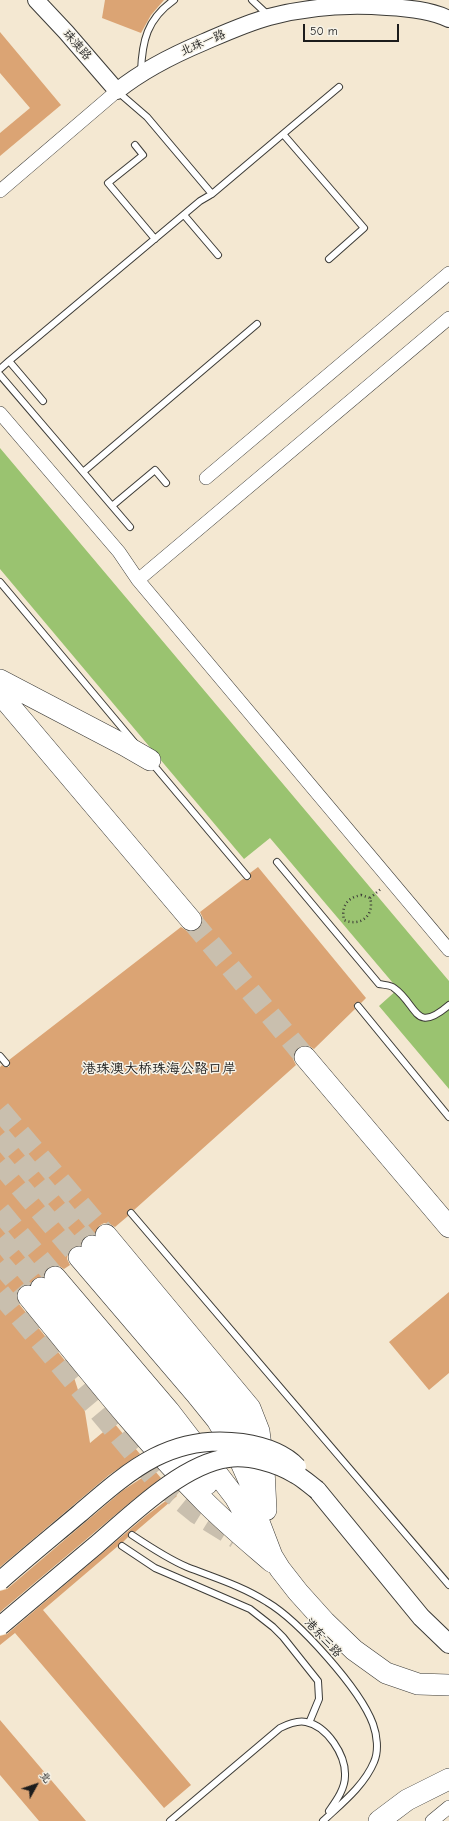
<!DOCTYPE html>
<meta charset="utf-8">
<style>
body{margin:0}
#map{position:relative;width:449px;height:1821px;overflow:hidden;background:#f4e8d2;font-family:"Comic Neue","LXGW WenKai TC",sans-serif}
canvas{display:block}
.north{position:absolute;left:16px;top:1765px;width:40px;height:40px;-webkit-text-stroke:3px #f7f3e8;paint-order:stroke;rotate:50deg;font-size:11px;font-weight:700;line-height:16px;text-align:center;color:#1c1c1c}
.north::after{content:'';display:block;margin:auto;width:14px;height:18px;background:#1c1c1c;clip-path:polygon(50% 0,100% 100%,50% 72%,0 100%)}
.scale{position:absolute;left:303px;top:24px;width:96px;height:18px;box-sizing:border-box;border:2px solid #1c1c1c;border-top:0;padding-left:5px;font-size:12px;line-height:14px;white-space:nowrap;color:#1c1c1c;-webkit-text-stroke:3px #f7f3e8;paint-order:stroke}
</style>
<div id="map">
<canvas width="449" height="1821"></canvas>
<div class="north">北</div>
<div class="scale">50 m</div>
</div>
<script>
const c = document.querySelector('canvas').getContext('2d');
c.lineJoin = 'round';
function fillPath(path, color) { c.fillStyle = color; c.fill(path, 'evenodd'); }
function stroke(path, color, width, dash) { c.strokeStyle = color; c.lineWidth = width; c.lineCap = dash ? 'butt' : 'round'; c.setLineDash(dash || []); c.stroke(path); }
function drawText(font, color, halo, rows, align = 'center') {
  c.font = font + ' "Comic Neue","LXGW WenKai TC",sans-serif'; c.lineWidth = 3; c.setLineDash([]); c.textBaseline = 'middle'; c.strokeStyle = halo; c.fillStyle = color; for (const [text, x, y, turn = 0] of rows) {
    c.save(); c.translate(x, y); c.rotate((+turn || 0) * Math.PI / 180); c.textAlign = isNaN(turn) ? turn : align; if (halo) c.strokeText(text, 0, 0); c.fillText(text, 0, 0); c.restore();
  }
}
const green = new Path2D(`
 M0,448L449,981V1089L379,1006L398,989L270,838L244,859L0,569Z`);
const building = new Path2D(`
 M105,0H164L151,15L141,33L102,18Z
 M0,32L61,105L0,156V133L30,108L0,73Z
 M258,867L366,998L361,1003L358,1002L355,1003L354,1006L355,1009L314,1049L309,1046L303,1045L297,1048L294,1053L293,1059L296,1065L134,1210L131,1209L128,1210V1216L115,1227L110,1224L104,1223L99,1226L94,1235L85,1237L80,1245L71,1248L68,1253L67,1259L70,1265L64,1269L59,1266L52,1265L47,1268L43,1277L34,1279L30,1284L21,1286L17,1291L16,1298L19,1304L71,1368L85,1412L90,1443L114,1423L140,1454L109,1475L0,1567V1067L2,1065L5,1067H9L10,1064L9,1060L181,927L187,931L193,932L198,929L202,924L203,918L200,912L243,879L250,880L251,877L250,873Z
 M449,1292V1373L429,1390L389,1342Z
 M154,1470L161,1478L134,1499L0,1612V1591L7,1589L122,1491Z
 M175,1494L177,1496L135,1532L130,1531L128,1534V1537L123,1542H120L118,1546L43,1610L191,1785L164,1808L15,1633L0,1645V1636L7,1634L147,1515Z
 M0,1720L86,1821H39L0,1775Z`);
const trunkTunnel = new Path2D(`
 M191,920L305,1057
 M0,1110L106,1235
 M0,1136L92,1246
 M0,1163L79,1257
 M0,1211L55,1277
 M0,1238L41,1288
 M0,1263L28,1296
 M0,1293L157,1481L196,1513L236,1538`);
const path = new Path2D(`
 M361,895L370,898C375,916 360,927 344,920C341,906 347,898 361,895Z
 M370,898L382,888`);
const service = new Path2D(`
 M252,0L268,15
 M141,72C142,41 147,19 174,0
 M118,92L147,117L212,194L283,134L364,228L329,259
 M283,134L339,87
 M135,145L143,155L108,183L155,239
 M184,215L218,255
 M0,369L9,361
 M0,375L83,472L257,324
 M43,401L9,361L200,201L212,194
 M83,472L112,506L155,470L166,483
 M112,506L130,527
 M0,582L134,742
 M151,762L247,876
 M277,862L379,984C384,985 391,985 394,988C418,1005 414,1035 449,1005
 M358,1006L449,1117
 M0,1056L6,1063
 M131,1213L449,1585
 M132,1535C150,1547 168,1559 187,1567C215,1578 242,1586 267,1602C299,1621 360,1689 373,1724C377,1735 379,1751 374,1762C364,1786 341,1804 323,1821
 M122,1546L155,1568L250,1609L273,1627L283,1637L318,1681L319,1699L309,1723
 M170,1821L280,1728C288,1724 297,1720 306,1722C327,1726 346,1755 345,1776C345,1789 336,1801 329,1811`);
const minor = new Path2D(`
 M0,191L117,91
 M0,413L119,552L138,580L449,950
 M206,478L449,273
 M138,580L449,318
 M432,1821L449,1807`);
const tertiary = new Path2D(`
 M36,0L66,32L117,91C143,70 173,55 204,42C225,33 247,23 269,17C307,7 348,4 387,7C408,8 430,10 449,19`);
const secondary = new Path2D(`
 M317,1490L421,1617L449,1644`);
const trunk = new Path2D(`
 M0,680L124,745L150,760
 M0,694L191,920
 M305,1057L449,1227
 M106,1235L250,1408L259,1431L264,1469L266,1510
 M92,1246L232,1413L242,1430L248,1463
 M79,1257L196,1394L217,1420L238,1456L250,1483L259,1522L272,1556L280,1569L298,1592L325,1622L354,1650L386,1673L418,1684L449,1685
 M55,1277L169,1411L235,1497L256,1534
 M41,1288L148,1417L207,1484
 M28,1296C86,1367 142,1439 206,1503C227,1524 250,1543 272,1562
 M379,1821L407,1800L449,1779`);
const secondaryBridge = new Path2D(`
 M0,1581C26,1558 53,1536 79,1514C130,1470 171,1433 242,1443C262,1446 283,1452 297,1467
 M0,1626C32,1599 63,1573 95,1546C130,1516 182,1464 228,1458C249,1455 277,1463 295,1474C303,1478 310,1485 317,1490`);
const streetNames = [
 ["北珠一路",203,43,-23],
 ["珠澳路",77,45,49],
 ["港东三路",323,1638,47]
];
const quarterNames = [
 ["港珠澳大桥珠海公路口岸",159,1069]
];
fillPath(green, '#9ac370');
fillPath(building, '#dba474');
stroke(trunkTunnel, '#c9bfae', 21, [21, 10]);
stroke(service, '#3c3b37', 8);
stroke(minor, '#3c3b37', 14);
stroke(tertiary, '#3c3b37', 18);
stroke(secondary, '#3c3b37', 20);
stroke(trunk, '#3c3b37', 22);
stroke(path, '#3c3b37', 2.5, [1, 3]);
stroke(service, '#fff', 6);
stroke(minor, '#fff', 13);
stroke(tertiary, '#fff', 16);
stroke(secondary, '#fff', 18);
stroke(trunk, '#fff', 21);
stroke(secondaryBridge, '#3c3b37', 20, []);
stroke(secondaryBridge, '#fff', 18);
drawText('12px', '#1c1c1c', '#f7f3e8', streetNames);
drawText('14px', '#1c1c1c', '#f7f3e8', quarterNames);
</script>
